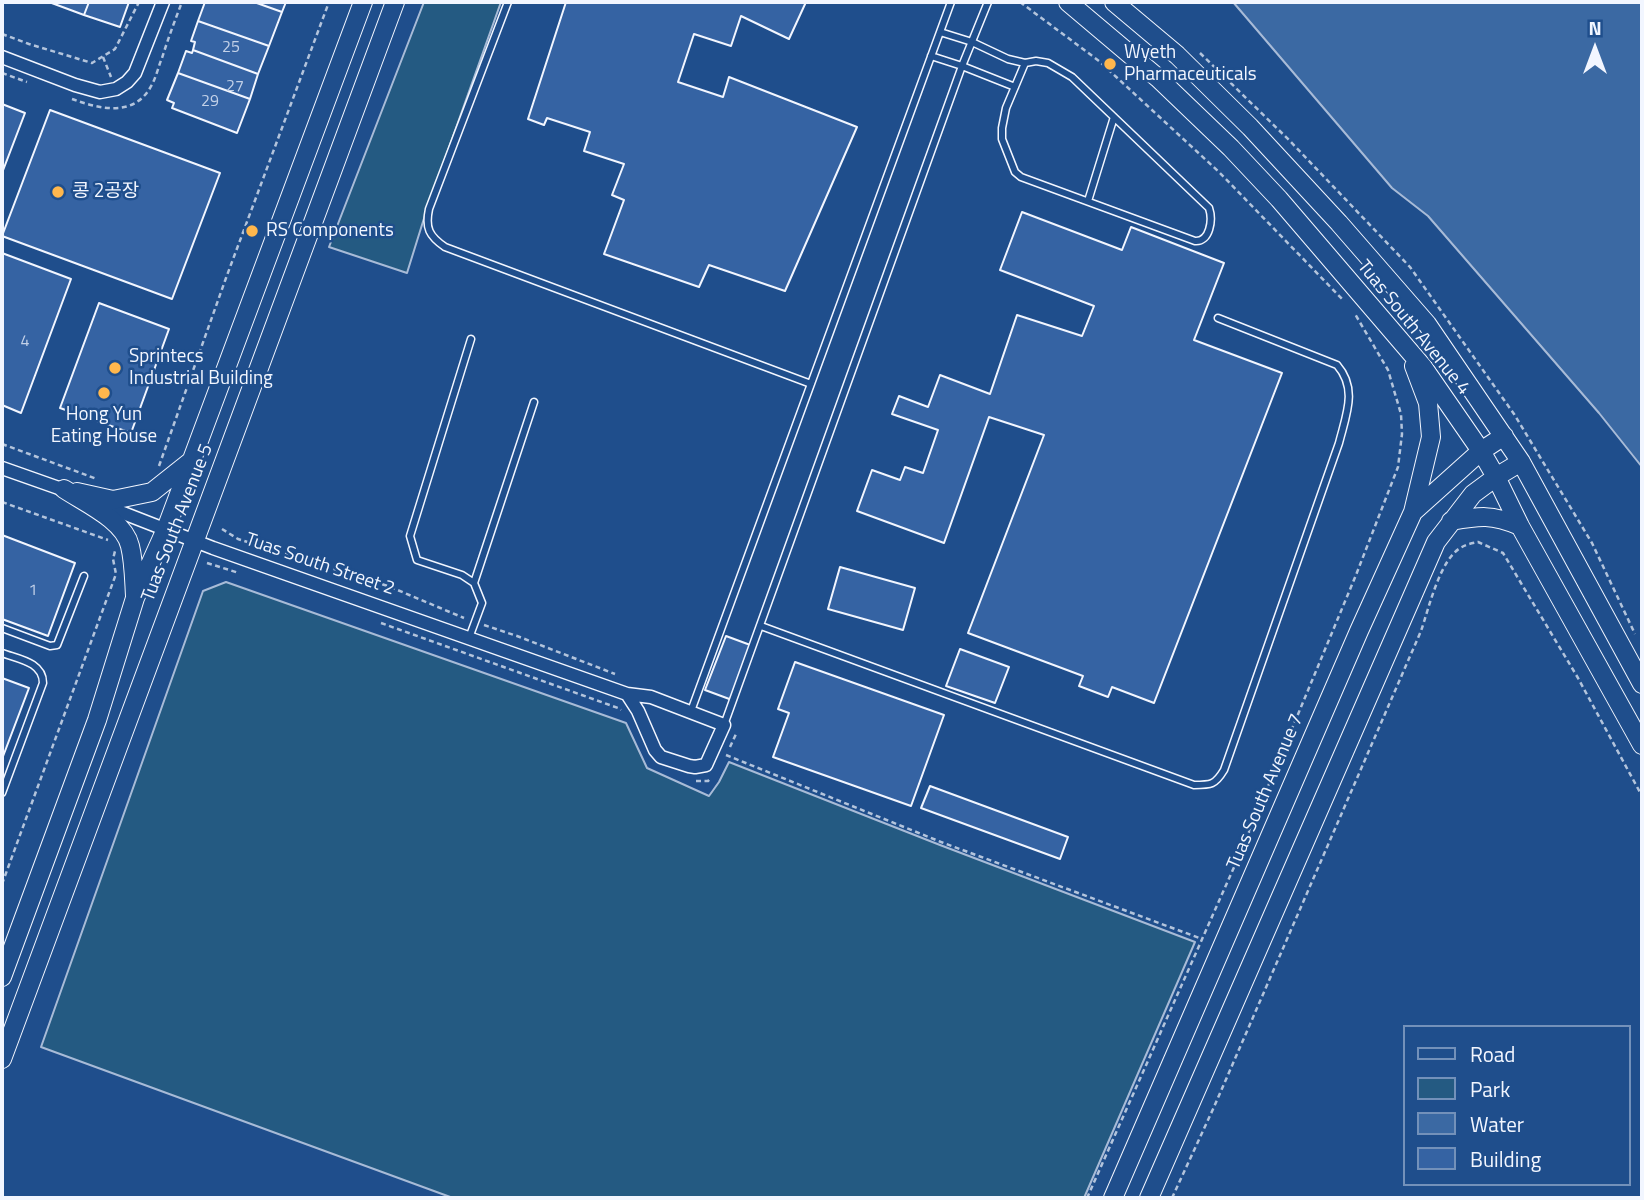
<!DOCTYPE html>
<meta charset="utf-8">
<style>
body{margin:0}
#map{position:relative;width:1644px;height:1200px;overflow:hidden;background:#1f4e8c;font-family:"Titillium Web",sans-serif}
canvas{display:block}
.frame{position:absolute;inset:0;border:4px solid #f2f6ff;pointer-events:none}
.legend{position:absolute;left:1403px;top:1025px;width:228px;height:161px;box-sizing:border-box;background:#1f4e8c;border:2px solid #7391ba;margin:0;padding:9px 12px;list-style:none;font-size:21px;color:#f2f6ff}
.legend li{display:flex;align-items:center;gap:14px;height:35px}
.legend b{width:35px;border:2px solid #7391ba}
.north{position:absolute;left:1560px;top:14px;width:70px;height:70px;-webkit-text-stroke:5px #1f4e8c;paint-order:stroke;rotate:0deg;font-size:19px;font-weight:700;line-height:28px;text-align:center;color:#f2f6ff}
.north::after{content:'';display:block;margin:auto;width:24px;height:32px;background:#f2f6ff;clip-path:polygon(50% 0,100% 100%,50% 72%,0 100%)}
</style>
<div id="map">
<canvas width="1644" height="1200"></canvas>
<div class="frame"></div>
<ul class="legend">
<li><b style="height:9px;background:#1f4e8c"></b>Road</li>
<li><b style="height:19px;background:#245a82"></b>Park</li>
<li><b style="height:19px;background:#3b69a3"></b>Water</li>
<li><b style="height:19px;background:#3563a3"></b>Building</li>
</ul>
<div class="north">N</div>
</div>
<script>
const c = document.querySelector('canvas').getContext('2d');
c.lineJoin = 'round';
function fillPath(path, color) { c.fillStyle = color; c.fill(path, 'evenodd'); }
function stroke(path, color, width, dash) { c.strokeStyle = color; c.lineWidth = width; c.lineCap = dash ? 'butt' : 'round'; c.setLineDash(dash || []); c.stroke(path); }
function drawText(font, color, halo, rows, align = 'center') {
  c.font = font + ' "Titillium Web","Noto Sans KR",sans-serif'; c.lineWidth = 5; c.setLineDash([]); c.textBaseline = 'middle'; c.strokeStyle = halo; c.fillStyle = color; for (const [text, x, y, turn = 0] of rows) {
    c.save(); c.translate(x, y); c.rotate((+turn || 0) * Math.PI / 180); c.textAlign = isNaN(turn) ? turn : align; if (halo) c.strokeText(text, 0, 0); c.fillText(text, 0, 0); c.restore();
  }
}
const green = new Path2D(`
 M424,2H501L426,212L407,273L329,247Z
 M226,582L626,723L647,768L709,796L719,782L729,762L940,845L1195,942L1084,1198H453L41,1047L203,591Z`);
const water = new Path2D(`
 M1233,2H1642V467L1599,413L1428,216L1392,188Z`);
const building = new Path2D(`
 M49,2H89L84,15Z
 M89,2H129L120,27L84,15Z
 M205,2H254L282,12L269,46L198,21Z
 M254,2H286L282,12Z
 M566,2H806L789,39L741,16L731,46L694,34L678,82L723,97L729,77L857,127L785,291L709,265L699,287L604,254L624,200L612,195L624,164L584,151L590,132L547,118L544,125L528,119Z
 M198,21L269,46L258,74L193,50L195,42L191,41Z
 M193,50L258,74L250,99L178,73L186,51L192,53Z
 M178,73L250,99L237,133L172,108L174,103L167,100Z
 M2,104L25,113L2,173Z
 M50,110L220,173L172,299L2,236Z
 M1022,212L1122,250L1131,227L1224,263L1194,340L1282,373L1154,703L1112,687L1108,697L1079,686L1083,676L968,633L1044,435L989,417L944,543L857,511L872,470L900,480L905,467L923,473L938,430L892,414L899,396L928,407L940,375L990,394L1017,315L1082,336L1094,306L1000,270Z
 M2,253L71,279L21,413L2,405Z
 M99,303L169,329L131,433L60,408Z
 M2,535L75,563L48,636L2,619Z
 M840,567L915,588L903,630L828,609Z
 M726,636L753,646L732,700L705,690Z
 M960,649L1009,667L995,703L946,686Z
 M795,662L944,715L911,806L773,757L789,713L778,709Z
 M2,678L29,688L2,759Z
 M930,786L1068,837L1060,859L921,808Z`);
const path = new Path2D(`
 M1020,2L1099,61L1219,172L1344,301
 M2,34L29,44L92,63L115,49L139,2
 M1200,53L1289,140L1410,267L1514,414L1592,543L1635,634
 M103,57L111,77
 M2,73L27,82
 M72,99C99,109 133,117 150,88C156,79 158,67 162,58C168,39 175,20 182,2
 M2,444L97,479
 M159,466L226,278L329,2
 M2,502L108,540
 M222,529L238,539L388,586L464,618
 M207,563L239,573
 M381,623L618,708L621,710
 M484,625L517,636L615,674
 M730,747L736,734
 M726,755L941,842L1202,939
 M696,781H708L710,779
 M2,884L116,574L113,559L115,551
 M1087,1198L1239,856L1356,575L1398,467L1402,434L1401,414L1388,370L1355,314
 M1172,1198L1214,1107L1421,631C1429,608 1440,558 1462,547C1467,544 1473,543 1478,542L1503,553L1578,678L1642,796`);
const lane = new Path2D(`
 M508,2L429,209C425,228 429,236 445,247L811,384
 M940,32L972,42L1008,59L1025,63
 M931,56L962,66L1015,87
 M1036,61L1048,63L1072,77L1209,208C1213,220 1210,242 1195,241L1021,177L1015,172L1002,139V128L1006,108L1025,63Z
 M1088,201L1114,117
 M474,583L534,402
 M761,626L1194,785C1211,785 1215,785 1224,770L1339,443C1346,415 1358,389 1337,365L1218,318
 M2,628L50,646L57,645L84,576
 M469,638L482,603L474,583L462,575L417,560L410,536L471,339
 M2,653C18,659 43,662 43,683L2,793
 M691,711L951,2
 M724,725L962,66L988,2`);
const street = new Path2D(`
 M2,57L75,85L100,92L116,89L127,82L135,73L163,2
 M2,468L70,492
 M100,504L213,548L627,694L651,697L724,725L706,765L695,767L689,766L661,757L655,750L638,711L627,694`);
const secondary = new Path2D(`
 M1068,2L1158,78L1231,148L1279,199L1423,367L1481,451L1496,477L1520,526L1642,745
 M1114,2L1177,55L1250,127L1339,223L1427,324L1521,462L1642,684
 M64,489C85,503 124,520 130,546C134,562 134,580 135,596
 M77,492L113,500L152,492L191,461
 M1413,512L1431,437L1428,403L1414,366
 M1451,521C1480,516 1491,514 1520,526
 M2,977L97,720L135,598L166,529L363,2
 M2,1059L395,2
 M1113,1198L1359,631L1413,512L1481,451L1504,436
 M1149,1198L1436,542L1473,494L1496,477L1521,462`);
const markers = [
 [1110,64,7,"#ffb74d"],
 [58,192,7,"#ffb74d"],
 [252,231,7,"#ffb74d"],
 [115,368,7,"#ffb74d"],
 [104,393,7,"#ffb74d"]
];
const numberNames = [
 ["25",231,48],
 ["27",235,87],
 ["29",210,102],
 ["4",25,342],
 ["1",33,591]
];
const poiNames = [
 ["Wyeth",1124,53],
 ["Pharmaceuticals",1124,75],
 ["콩 2공장",72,192],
 ["RS Components",266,231],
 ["Sprintecs",129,357],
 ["Industrial Building",129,379],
 ["Hong Yun",104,415,"center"],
 ["Eating House",104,437,"center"]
];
const streetNames = [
 ["Tuas South Avenue 4",1413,328,51],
 ["Tuas South Avenue 5",178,523,-69],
 ["Tuas South Street 2",320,565,19],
 ["Tuas South Avenue 7",1266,792,-67]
];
fillPath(green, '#245a82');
stroke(green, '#a8bbd7', 2);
fillPath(water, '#3b69a3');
stroke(water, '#a8bbd7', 2);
fillPath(building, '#3563a3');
stroke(building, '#f2f6ff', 2);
stroke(lane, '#f2f6ff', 9);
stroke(street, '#f2f6ff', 15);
stroke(secondary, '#f2f6ff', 20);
stroke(path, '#b3c4dc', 2.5, [5, 3.5]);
stroke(lane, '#1f4e8c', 6);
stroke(street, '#1f4e8c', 12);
stroke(secondary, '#1f4e8c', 18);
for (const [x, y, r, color] of markers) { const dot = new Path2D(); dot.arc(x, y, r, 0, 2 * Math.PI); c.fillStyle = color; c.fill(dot); stroke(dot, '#1f4e8c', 2.5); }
drawText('16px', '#c3d1e8', null, numberNames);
drawText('19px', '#f2f6ff', '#1f4e8c', poiNames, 'left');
drawText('19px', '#f2f6ff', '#1f4e8c', streetNames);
</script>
